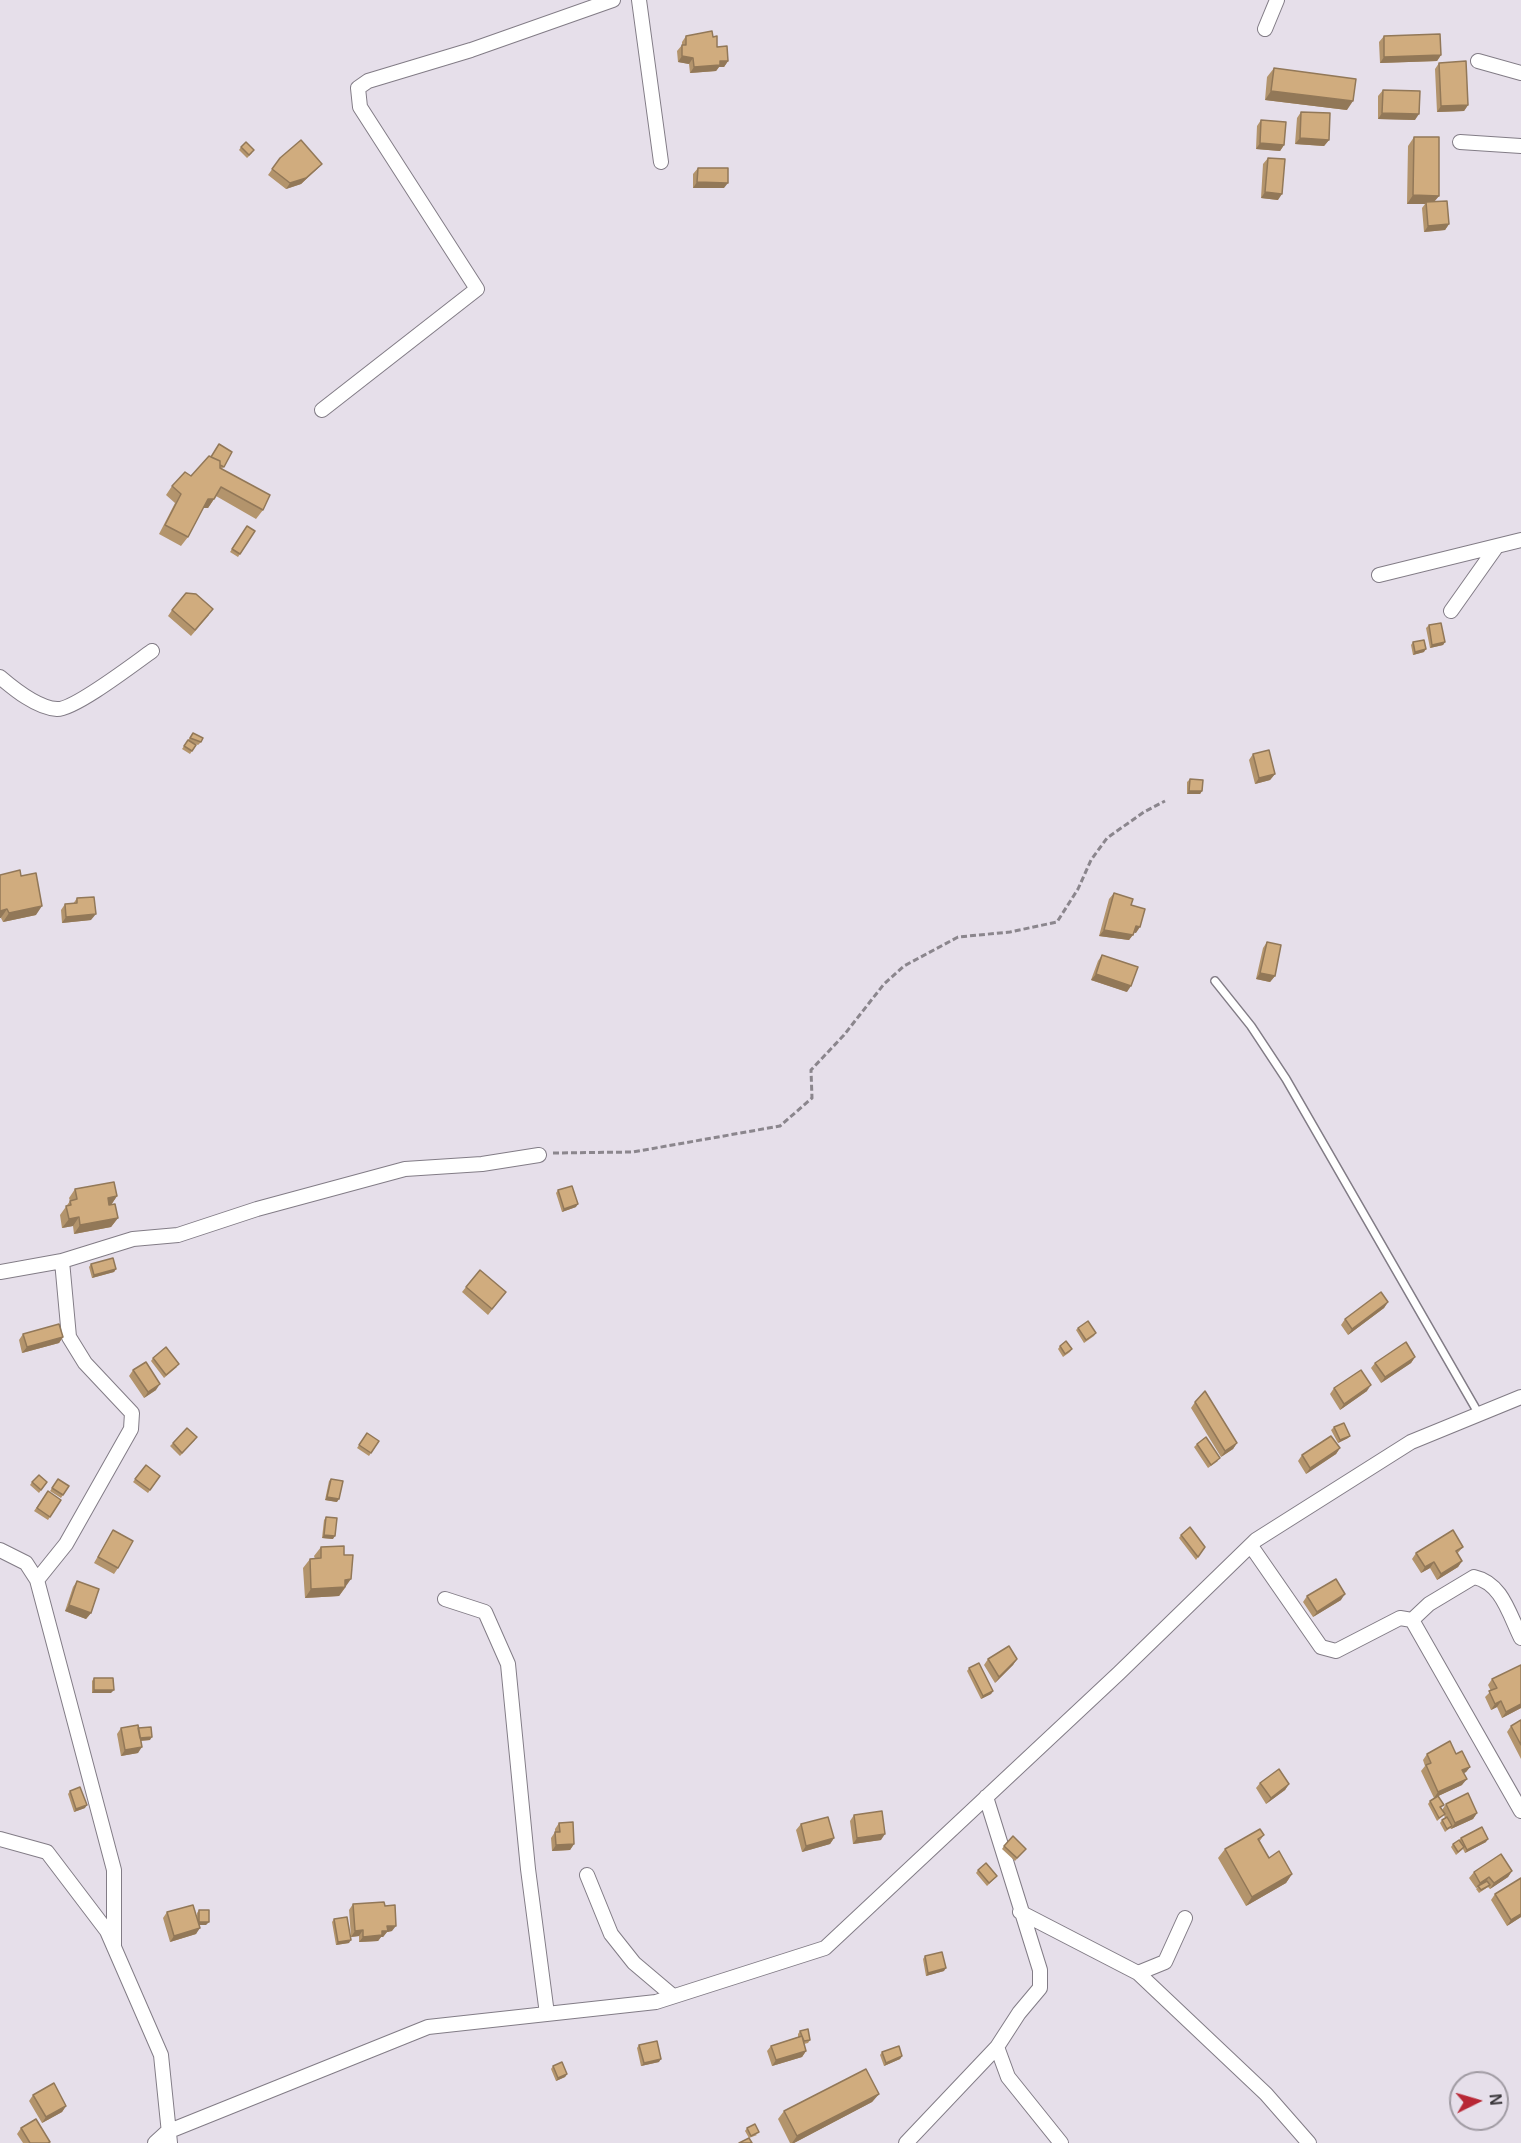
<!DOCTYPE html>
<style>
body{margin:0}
#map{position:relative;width:1521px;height:2143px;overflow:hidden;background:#e6dfea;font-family:Arial,sans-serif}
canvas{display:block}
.north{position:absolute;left:1449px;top:2071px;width:60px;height:60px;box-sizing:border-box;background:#e6dfea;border:2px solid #a09ba3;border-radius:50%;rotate:85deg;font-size:16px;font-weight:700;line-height:24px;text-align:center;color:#383539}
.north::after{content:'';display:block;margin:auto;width:21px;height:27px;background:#b82735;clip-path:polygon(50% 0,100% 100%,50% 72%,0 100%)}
</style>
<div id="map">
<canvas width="1521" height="2143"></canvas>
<div class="north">N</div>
</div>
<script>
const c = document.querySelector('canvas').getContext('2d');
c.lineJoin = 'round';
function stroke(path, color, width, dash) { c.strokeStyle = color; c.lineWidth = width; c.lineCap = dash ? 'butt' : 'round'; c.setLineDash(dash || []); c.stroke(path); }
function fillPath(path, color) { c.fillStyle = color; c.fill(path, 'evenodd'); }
const path = new Path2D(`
 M553,1153L633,1152L780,1126L812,1098L811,1070L844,1035L884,984L904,966L958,937L1010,932L1057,922L1078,889L1091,860L1107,838L1144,812L1165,801`);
const lane = new Path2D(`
 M1215,981L1251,1026L1286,1079L1480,1416`);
const street = new Path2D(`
 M639,0L661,162
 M1265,29L1277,0
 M1478,61L1521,73
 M1460,142L1521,146
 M322,410L477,289L360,107L358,88L368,81L471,50L613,0
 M1379,575L1521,540
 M1451,611L1497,546
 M0,677C14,689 37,708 57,709C74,710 135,663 152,651
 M0,1272L62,1261L133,1239L178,1235L257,1209L405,1169L482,1164L539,1155
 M1251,1546L1321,1647L1336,1651L1400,1618L1412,1620L1521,1811
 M0,1550L26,1563L37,1580L114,1870V1947
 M37,1580L66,1544L131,1429L132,1413L85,1363L69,1337L62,1261
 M445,1599L485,1612L508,1664L528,1869L547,2014
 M1412,1620L1429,1604L1474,1577C1502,1583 1509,1614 1521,1638
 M986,1797L1040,1970V1988L1019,2013L997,2047L1008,2077L1061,2143
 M0,1839L47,1852L107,1931L161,2055L170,2143
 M587,1875L611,1934L634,1963L673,1996
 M1020,1912L1138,1973L1165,1962L1185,1918
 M1138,1973L1266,2094L1309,2143
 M155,2143L167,2132L428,2027L656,2002L825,1948L1119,1673L1256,1540L1411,1442L1521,1397
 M906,2143L997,2047`);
const wall = new Path2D(`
 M686,36L713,37L717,47L728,61L724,67H719L716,71L690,73L689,64L678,62L677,51L682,45V42Z
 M1384,36L1441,55L1437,61L1380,63L1379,42Z
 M1439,63L1468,105L1464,111L1437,112L1435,69Z
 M1274,68L1347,110L1265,100L1267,77Z
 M1383,90L1415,120L1378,119V96Z
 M1301,112L1329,140L1324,146L1295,144L1297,118Z
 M1261,120L1284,145L1280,151L1256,149L1257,126Z
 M1414,137L1439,196L1434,202L1449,224L1445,230L1424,232L1422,208L1425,204H1407L1408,146Z
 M241,147L252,153L247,158L239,150Z
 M280,158L322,164L317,169L301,184L286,189L268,175Z
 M1268,158L1278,200L1261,198L1263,164Z
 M698,168L724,188H693V174Z
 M232,452L222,469L263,510L256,519L216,496L208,508H203L188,537L181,546L159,534L175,503L166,495L172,486Z
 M247,526L255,531L238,557L230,552Z
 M172,610L209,615L191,636L168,616Z
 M1429,625L1445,642L1443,645L1430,648L1426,628Z
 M1413,642L1424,652L1413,655L1411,645Z
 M193,733L201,742L198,745L191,742L196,745L190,754L182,749Z
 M1253,754L1275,774L1270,780L1255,784L1249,760Z
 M1190,779L1202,791L1200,794H1187V782Z
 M21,876L36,915L3,922L1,918Z
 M1114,893L1131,905L1136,933L1134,932L1129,940L1099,936L1109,899Z
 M77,898L91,920L62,923L61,910L65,904H73Z
 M1267,942L1275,976L1270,982L1256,979L1263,948Z
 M1102,955L1127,992L1091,980L1098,961Z
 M75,1189L117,1196L111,1205L118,1218L111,1227L74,1234L73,1226L62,1228L60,1215L70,1201L69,1198Z
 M558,1190L576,1207L562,1212L556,1193Z
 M91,1264L116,1269L114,1272L92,1278L89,1267Z
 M466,1287L506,1292L488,1315L462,1292Z
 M1388,1302L1384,1308L1348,1335L1341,1325L1345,1319Z
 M1078,1328L1096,1333L1094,1336L1084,1343L1076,1330Z
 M23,1334L63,1337L59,1343L22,1353L19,1340Z
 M1060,1346L1072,1349L1070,1352L1063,1357L1058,1349Z
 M1415,1357L1411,1363L1381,1383L1371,1368L1375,1363Z
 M153,1358L177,1367L164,1378L151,1361Z
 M133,1370L156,1390L144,1398L129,1376Z
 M1334,1388L1367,1391L1340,1410L1330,1394Z
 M1195,1402L1237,1443L1233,1449L1221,1457L1191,1408Z
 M1334,1427L1348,1438L1338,1443L1331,1430Z
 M367,1433L379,1441L369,1456L357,1448Z
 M195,1440L180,1456L170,1446L173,1443Z
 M1197,1444L1218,1461L1208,1468L1194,1447Z
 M1340,1448L1336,1454L1306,1474L1298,1461L1302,1455Z
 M146,1465L160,1476L148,1493L133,1482Z
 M58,1479L69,1486L61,1498L50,1491Z
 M331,1479L337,1502L325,1500L329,1481Z
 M32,1482H47L39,1493L30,1485Z
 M48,1491L61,1500L48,1520L34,1511Z
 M326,1517L333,1539L322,1538L324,1520Z
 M113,1530L118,1568L114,1574L94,1563Z
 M1181,1535L1205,1547L1196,1560L1179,1538Z
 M321,1547L345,1588L339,1596L305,1598L303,1568L310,1559H315L314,1556Z
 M1463,1547L1457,1554L1462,1561L1458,1567L1437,1580L1430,1568L1421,1573L1412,1559L1416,1553Z
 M77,1581L91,1613L86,1619L65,1611L73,1587Z
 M1307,1596L1341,1600L1313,1617L1303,1602Z
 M988,1659H1017L1013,1665L995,1683L984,1665Z
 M969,1668L993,1691L991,1694L981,1699L967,1671Z
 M94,1678L111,1693H92V1681Z
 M1492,1679L1521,1708L1502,1718L1497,1707L1491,1710L1485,1697L1491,1691L1488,1685Z
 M1521,1720V1759L1507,1732L1511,1726Z
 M121,1728H138L150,1740L141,1741L138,1753L121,1756L117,1734Z
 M1427,1754H1456L1470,1767L1466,1772L1464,1773L1462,1785L1438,1796L1442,1810L1446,1804L1477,1813L1473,1819L1451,1829L1450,1828L1445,1832L1440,1823L1442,1820L1445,1818L1444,1815L1437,1821L1428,1804L1430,1801L1436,1797L1434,1798L1421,1771L1425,1766L1423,1760Z
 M1260,1783L1289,1784L1285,1790L1266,1804L1256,1788Z
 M70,1791L85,1808L74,1812L68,1794Z
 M854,1815L881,1840L853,1844L850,1821Z
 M559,1823L574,1844L570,1850L552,1851L551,1838L555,1832V1829Z
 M801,1824L834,1838L830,1844L802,1852L796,1830Z
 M1264,1835L1259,1842L1269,1858L1292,1874L1286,1883L1246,1906L1218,1858L1225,1849Z
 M1461,1838L1486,1842L1465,1853L1463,1849L1456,1855L1451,1847L1453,1844L1459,1840Z
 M1004,1846L1026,1849L1015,1861L1002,1849Z
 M978,1870L997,1876L987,1886L976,1873Z
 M1512,1871L1508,1877L1490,1889L1488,1887L1479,1893L1476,1889L1478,1887L1476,1888L1469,1878L1474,1872Z
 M1521,1878V1917L1507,1926L1491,1900L1495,1894Z
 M353,1904L385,1906L392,1931L387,1932L383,1937H381L378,1941L359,1942V1936L351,1937L349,1910Z
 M199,1910L206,1925H199L196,1934L170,1942L163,1918L167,1912L197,1919V1913Z
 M334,1919L349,1943L336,1945L332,1922Z
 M925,1956L944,1971L926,1976L923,1959Z
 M800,2031L810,2040L808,2043L804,2044L806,2051L802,2057L772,2066L767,2051L771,2046L798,2037V2034Z
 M639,2045L659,2062L641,2066L637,2048Z
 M882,2052L902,2056L900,2059L884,2066L880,2055Z
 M553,2066L567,2074L565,2077L556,2081L551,2069Z
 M879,2094L872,2102L794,2143H790L778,2119L784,2111Z
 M33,2095L66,2106L62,2112L42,2123L29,2101Z
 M21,2128L48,2143H23L17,2134Z
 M747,2128L757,2135L749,2138L745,2131Z`);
const shadedWall = new Path2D(`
 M1441,55L1437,61L1380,63L1384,57Z
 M682,56L693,58L689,64L678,62Z
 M720,61H728L724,67H719L716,71L690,73L694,67Z
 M1271,91L1353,101L1347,110L1265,100Z
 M1468,105L1464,111L1437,112L1441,106Z
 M1382,113L1419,114L1415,120L1378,119Z
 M1300,138L1329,140L1324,146L1295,144Z
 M1260,143L1284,145L1280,151L1256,149Z
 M322,164L317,169L301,184L286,189L290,183Z
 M697,182L728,183L724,188H693Z
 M1265,192L1282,194L1278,200L1261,198Z
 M1413,195L1439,196L1432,204L1426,202L1425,204H1407Z
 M1449,224L1445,230L1424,232L1428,226Z
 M208,499H214L208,508H202Z
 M1445,642L1443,645L1430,648L1432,645Z
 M1426,649L1424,652L1413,655L1415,652Z
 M1275,774L1270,780L1255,784L1259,778Z
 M1189,791H1202L1200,794H1187Z
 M42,906L36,915L3,922L9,913Z
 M7,909L1,918H0V911Z
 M96,914L91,920L62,923L66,917Z
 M1136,926L1140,927L1136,933L1132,932Z
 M1104,930L1133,935L1129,940L1099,936Z
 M1260,973L1275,976L1270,982L1256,979Z
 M1096,974L1131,986L1127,992L1091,980Z
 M117,1196L111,1205L101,1207L108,1198Z
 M578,1204L576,1207L562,1212L564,1209Z
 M79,1217L73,1226L62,1228L69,1219Z
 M118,1218L111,1227L74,1234L80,1225Z
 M116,1269L114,1272L92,1278L94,1275Z
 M1388,1302L1384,1308L1348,1335L1352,1329Z
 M63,1337L59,1343L22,1353L27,1347Z
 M1415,1357L1411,1363L1381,1383L1385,1377Z
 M160,1384L156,1390L144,1398L148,1392Z
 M1371,1385L1367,1391L1340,1410L1344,1404Z
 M1350,1436L1348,1438L1338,1443L1340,1440Z
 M1237,1443L1233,1449L1221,1457L1225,1451Z
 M1340,1448L1336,1454L1306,1474L1310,1468Z
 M327,1497L339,1499L337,1502L325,1500Z
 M324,1535L335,1536L333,1539L322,1538Z
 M1462,1561L1458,1567L1437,1580L1441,1574Z
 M1434,1562L1430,1568L1421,1573L1425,1567Z
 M351,1579L339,1596L305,1598L311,1589L345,1580Z
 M1345,1594L1341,1600L1313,1617L1317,1612Z
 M69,1605L91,1613L86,1619L65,1611Z
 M1017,1659L1013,1665L995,1683L999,1677Z
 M94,1690H114L111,1693H92Z
 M993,1691L991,1694L981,1699L983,1696Z
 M1501,1701L1497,1707L1491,1710L1495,1704Z
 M1521,1704V1708L1502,1718L1506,1712Z
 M152,1737L150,1740L136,1741L139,1738Z
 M142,1747L138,1753L121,1756L125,1750Z
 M1470,1767L1466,1772L1458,1776L1462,1770Z
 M1467,1779L1462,1785L1434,1798L1438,1792Z
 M1289,1784L1285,1790L1266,1804L1271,1798Z
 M87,1805L85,1808L74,1812L76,1809Z
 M1477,1813L1473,1819L1451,1829L1455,1823Z
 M885,1834L881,1840L853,1844L857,1838Z
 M834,1838L830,1844L802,1852L806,1846Z
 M1488,1839L1486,1842L1465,1853L1467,1850Z
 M574,1844L570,1850L552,1851L556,1845Z
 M1512,1871L1508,1877L1490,1889L1494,1883Z
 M1292,1874L1286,1883L1246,1906L1252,1897Z
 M1489,1877L1485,1883L1476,1888L1480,1883Z
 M1521,1914V1917L1507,1926L1511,1920Z
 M199,1922H209L206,1925H197Z
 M387,1926H396L392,1931L387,1932L383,1937H381L378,1941L359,1942L363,1937L382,1931Z
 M200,1928L196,1934L170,1942L174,1936Z
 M363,1930L359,1936L351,1937L355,1931Z
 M351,1940L349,1943L336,1945L338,1942Z
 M946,1968L944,1971L926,1976L928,1973Z
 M806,2051L802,2057L772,2066L776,2060Z
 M902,2056L900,2059L884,2066L886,2063Z
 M661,2059L659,2062L641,2066L644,2063Z
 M567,2074L565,2077L556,2081L558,2078Z
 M879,2094L872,2102L794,2143H792L797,2136Z
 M66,2106L62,2112L42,2123L46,2117Z`);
const building = new Path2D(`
 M712,31L713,37L717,36V47L727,46L728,61H720V65L694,67L693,58L682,56V45H686V36Z
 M1440,34L1441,55L1384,57V36Z
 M1466,61L1468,105L1441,106L1439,63Z
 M1274,68L1356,79L1353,101L1271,91Z
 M1383,90L1420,91L1419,114L1382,113Z
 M1301,112L1330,113L1329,140L1300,138Z
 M1261,120L1286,122L1284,145L1260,143Z
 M1414,137H1439V196L1413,195Z
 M301,140L322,164L306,178L290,183L272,169L280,158Z
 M246,142L254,150L249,155L241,147Z
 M1268,158L1285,159L1282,194L1265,192Z
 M698,168H728V183L697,182Z
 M1447,201L1449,224L1428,226L1426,202Z
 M219,444L232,452L224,467L220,465V461L211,457Z
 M209,456L220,461V468L270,495L263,510L221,487L214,499H208L188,537L165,525L181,494L172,486L185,472L191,476Z
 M247,526L255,531L240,554L232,549Z
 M186,593L196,594L213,609L195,630L172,610Z
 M1441,623L1445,642L1432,645L1429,625Z
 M1424,640L1426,649L1415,652L1413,642Z
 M193,733L203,738L201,742L190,738Z
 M188,740L196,745L192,751L184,746Z
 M1269,750L1275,774L1259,778L1253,754Z
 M1190,779L1203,780L1202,791H1189Z
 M20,870L21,876L36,873L42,906L9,913L7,909L0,911V875Z
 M1114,893L1133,899L1131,905L1145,909L1140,927L1136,926L1133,935L1104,930Z
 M94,897L96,914L66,917L65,904L77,903V898Z
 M1267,942L1281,945L1275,976L1260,973Z
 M1102,955L1138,967L1131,986L1096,974Z
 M114,1182L117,1196L108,1198L109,1205L115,1204L118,1218L80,1225L79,1217L69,1219L66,1206L71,1205L70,1201L77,1199L75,1189Z
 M572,1186L578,1204L564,1209L558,1190Z
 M113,1258L116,1269L94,1275L91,1264Z
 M480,1270L506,1292L492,1309L466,1287Z
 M1381,1292L1388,1302L1352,1329L1345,1319Z
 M1088,1321L1096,1333L1086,1340L1078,1328Z
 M59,1324L63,1337L27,1347L23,1334Z
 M1066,1341L1072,1349L1065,1354L1060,1346Z
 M1406,1342L1415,1357L1385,1377L1375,1363Z
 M166,1347L179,1364L166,1375L153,1358Z
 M146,1362L160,1384L148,1392L133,1370Z
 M1361,1370L1371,1385L1344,1404L1334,1388Z
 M1205,1391L1237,1443L1225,1451L1195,1402Z
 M1344,1423L1350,1436L1340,1440L1334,1427Z
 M187,1428L197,1437L182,1453L173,1443Z
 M367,1433L379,1441L371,1453L359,1445Z
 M1331,1436L1340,1448L1310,1468L1302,1455Z
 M1206,1437L1220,1458L1211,1465L1197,1444Z
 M146,1465L160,1476L150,1490L135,1479Z
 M39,1475L47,1482L41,1490L32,1482Z
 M58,1479L69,1486L63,1495L52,1488Z
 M331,1479L343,1481L339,1499L327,1497Z
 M48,1491L61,1500L50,1517L37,1508Z
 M326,1517L337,1518L335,1536L324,1535Z
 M1190,1527L1205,1547L1198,1557L1181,1535Z
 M113,1530L133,1541L118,1568L98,1557Z
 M1453,1530L1463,1547L1456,1551L1462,1561L1441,1574L1434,1562L1425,1567L1416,1553Z
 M344,1546V1555H353L351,1579L345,1580V1587L311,1589L310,1559L321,1558V1547Z
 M1336,1579L1345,1594L1317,1612L1307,1596Z
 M77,1581L99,1589L91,1613L69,1605Z
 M1009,1646L1017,1659L999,1677L988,1659Z
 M979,1663L993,1691L983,1696L969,1668Z
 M1521,1665V1704L1506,1712L1501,1701L1495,1704L1489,1691L1497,1688L1492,1679Z
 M94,1678H113L114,1690H94Z
 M1521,1720V1745L1511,1726Z
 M138,1725L142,1747L125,1750L121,1728Z
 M151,1727L152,1737L140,1738L138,1728Z
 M1450,1741L1456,1754L1462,1751L1470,1767L1462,1770L1467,1779L1438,1792L1426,1765L1431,1763L1427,1754Z
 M1279,1769L1289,1784L1271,1798L1260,1783Z
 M80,1787L87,1805L76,1809L70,1791Z
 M1468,1793L1477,1813L1455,1823L1446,1804Z
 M1438,1796L1444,1805L1440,1807L1445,1814L1439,1818L1430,1801Z
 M882,1811L885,1834L857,1838L854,1815Z
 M828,1817L834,1838L806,1846L801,1824Z
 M1447,1817L1452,1826L1447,1829L1442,1820Z
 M573,1822L574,1844L556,1845L555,1832H560L559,1823Z
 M1482,1827L1488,1839L1467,1850L1461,1838Z
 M1260,1829L1264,1835L1258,1839L1269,1858L1279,1851L1292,1874L1252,1897L1225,1849Z
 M1013,1836L1026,1849L1017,1858L1004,1846Z
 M1459,1840L1464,1847L1458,1852L1453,1844Z
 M1501,1854L1512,1871L1494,1883L1489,1877L1480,1883L1474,1872Z
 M986,1863L997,1876L989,1883L978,1870Z
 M1521,1878V1914L1511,1920L1495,1894Z
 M1487,1881L1490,1885L1481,1890L1478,1886Z
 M384,1902L385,1906L395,1905L396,1926H387L388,1931H382V1935L363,1937V1930L355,1931L353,1904Z
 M193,1905L200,1928L174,1936L167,1912Z
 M199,1910H209V1922H199Z
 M347,1917L351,1940L338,1942L334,1919Z
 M942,1952L946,1968L928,1973L925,1956Z
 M808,2029L810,2040L804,2041L800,2031Z
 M802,2036L806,2051L776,2060L771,2046Z
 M657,2041L661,2059L644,2063L639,2045Z
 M899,2046L902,2056L886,2063L882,2052Z
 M562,2062L567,2074L558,2078L553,2066Z
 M866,2069L879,2094L797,2136L784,2111Z
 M54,2083L66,2106L46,2117L33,2095Z
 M36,2119L50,2142L48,2143H30L21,2128Z
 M755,2124L759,2132L751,2136L747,2128Z
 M749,2138L752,2143H739Z`);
stroke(lane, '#827c86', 10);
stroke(street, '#827c86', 16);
stroke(path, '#8b868d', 3, [6, 3]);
stroke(lane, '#fff', 7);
stroke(street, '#fff', 14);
fillPath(wall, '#b3946c');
fillPath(shadedWall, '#927858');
fillPath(building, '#d0ac7e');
stroke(building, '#927858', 1.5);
</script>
